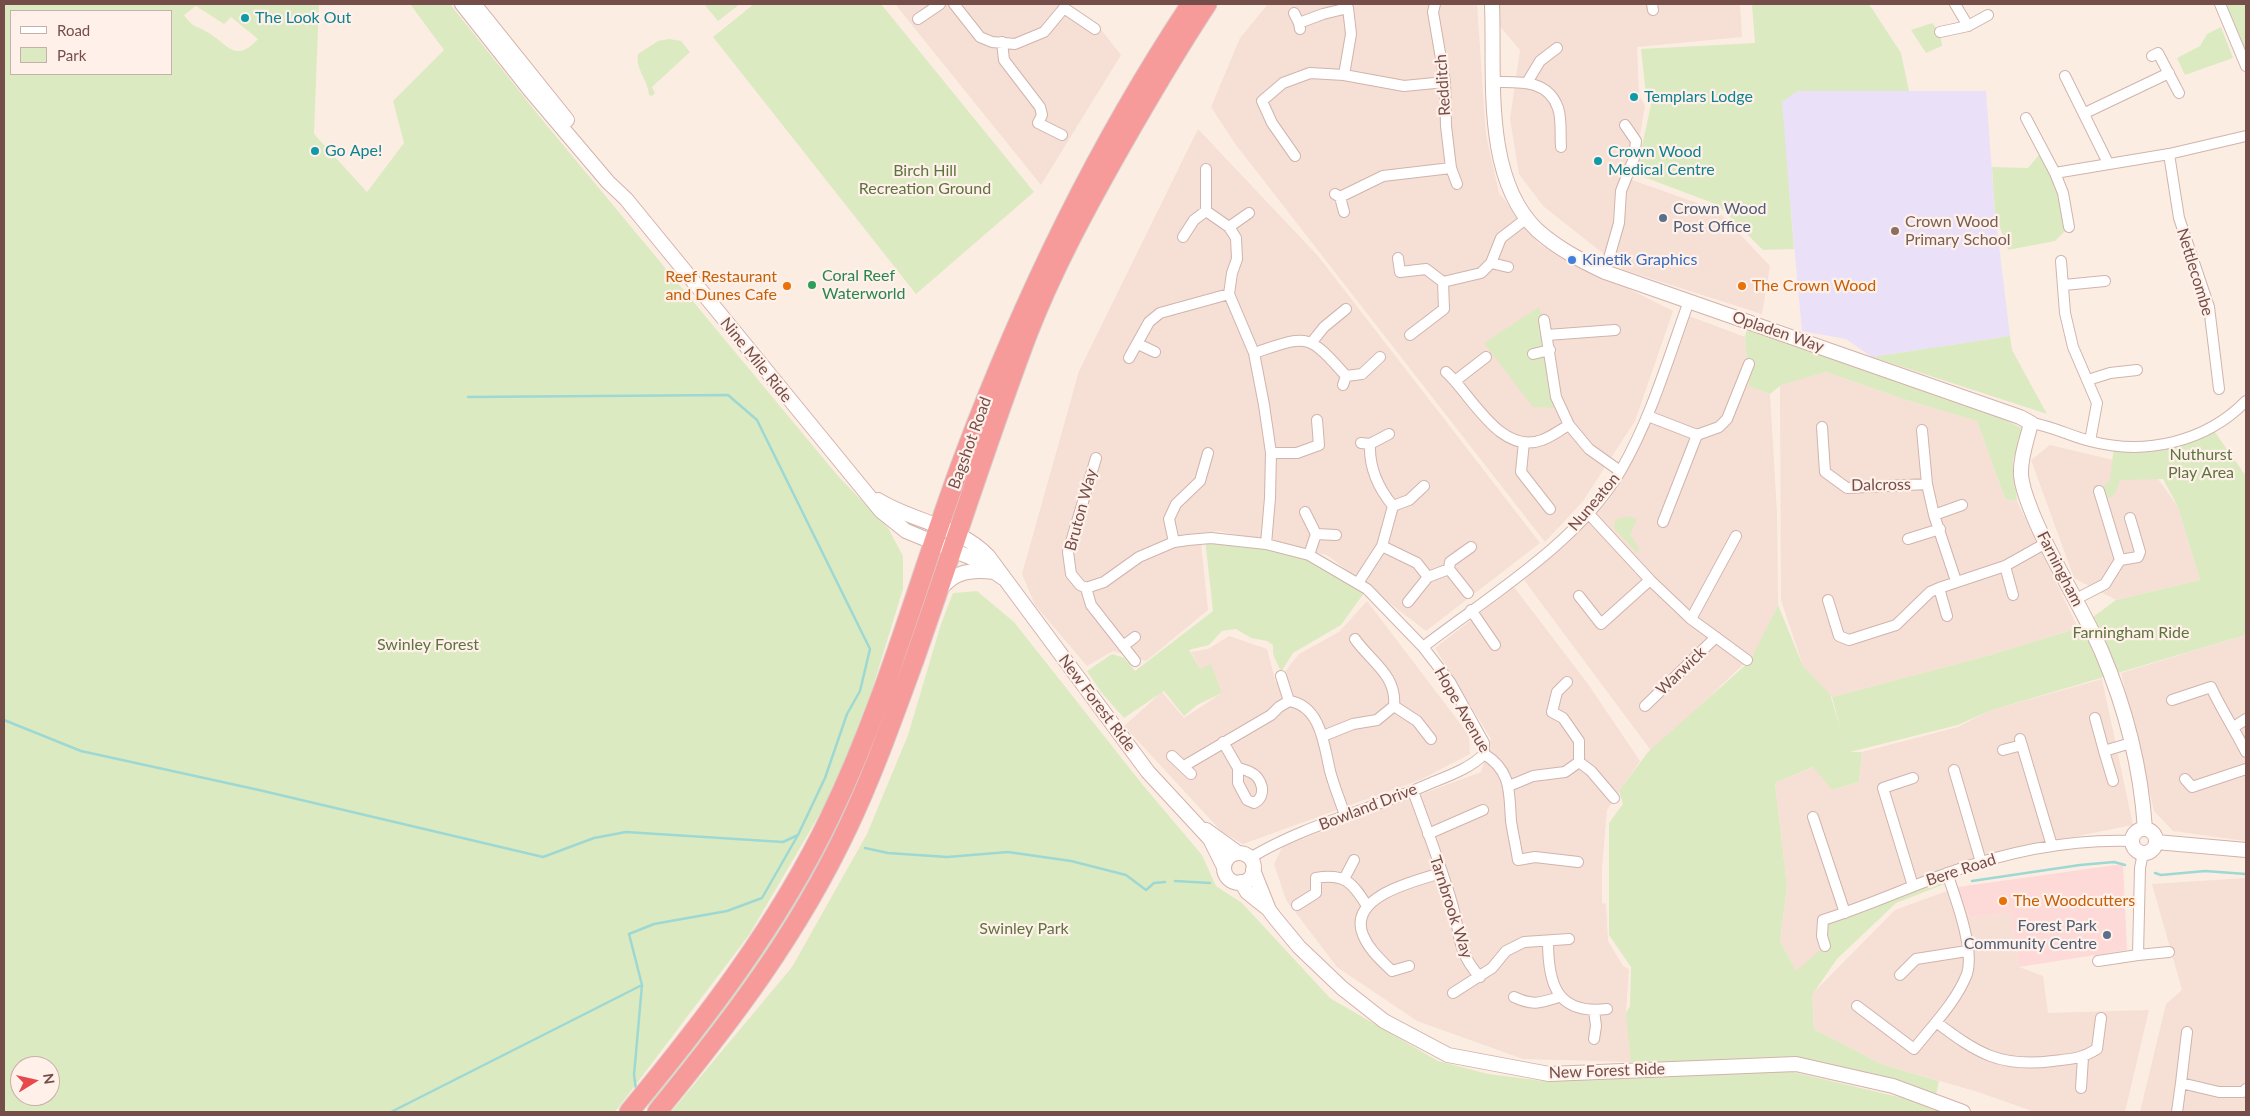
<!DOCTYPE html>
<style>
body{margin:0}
#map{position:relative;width:2250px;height:1116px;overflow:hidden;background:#fcede3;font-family:Lato,sans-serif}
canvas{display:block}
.frame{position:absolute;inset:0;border:5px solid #754e49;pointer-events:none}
.legend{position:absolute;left:10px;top:10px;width:162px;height:65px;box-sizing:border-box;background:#fff1ea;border:1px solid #c8b0aa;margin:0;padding:6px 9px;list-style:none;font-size:15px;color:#754e49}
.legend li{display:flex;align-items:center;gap:10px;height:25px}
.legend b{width:25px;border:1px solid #c8b0aa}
.north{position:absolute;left:10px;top:1056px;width:50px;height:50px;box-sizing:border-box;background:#fff1ea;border:1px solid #c8b0aa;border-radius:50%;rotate:81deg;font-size:14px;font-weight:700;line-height:20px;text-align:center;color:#754e49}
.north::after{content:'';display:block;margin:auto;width:18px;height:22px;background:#e7484b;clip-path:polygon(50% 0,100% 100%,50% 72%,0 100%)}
</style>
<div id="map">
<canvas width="2250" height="1116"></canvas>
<div class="frame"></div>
<ul class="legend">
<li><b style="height:6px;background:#fff"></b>Road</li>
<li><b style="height:14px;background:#dceac2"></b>Park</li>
</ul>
<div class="north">N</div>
</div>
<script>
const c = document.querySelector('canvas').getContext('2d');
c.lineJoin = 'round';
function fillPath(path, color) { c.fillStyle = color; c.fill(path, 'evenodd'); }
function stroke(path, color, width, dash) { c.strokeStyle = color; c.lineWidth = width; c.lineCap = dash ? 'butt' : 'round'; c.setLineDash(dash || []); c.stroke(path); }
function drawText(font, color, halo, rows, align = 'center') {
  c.font = font + ' Lato,sans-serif'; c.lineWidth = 4.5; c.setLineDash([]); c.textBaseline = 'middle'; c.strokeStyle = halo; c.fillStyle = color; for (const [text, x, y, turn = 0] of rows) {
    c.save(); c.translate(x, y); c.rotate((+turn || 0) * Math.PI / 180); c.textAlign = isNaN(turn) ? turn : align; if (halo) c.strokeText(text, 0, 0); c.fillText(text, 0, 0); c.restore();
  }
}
const residential = new Path2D(`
 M895,4H1066L1096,23L1121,55L1041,185Z
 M1268,4H1477L1486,135L1499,193L1539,244L1673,311L1635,421L1583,501L1545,542L1236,145L1211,107L1240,38Z
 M1500,4H1740L1742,37L1637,47L1639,94L1645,106L1632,180L1717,210L1770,266L1762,314L1624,270L1543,206L1519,174L1510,119L1520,50L1498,24Z
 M1198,129L1318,256L1540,543L1426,631L1327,555L1219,531L1200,533L1208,610L1146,661L1113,651L1087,666L1035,605L1022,574L1079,371Z
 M1689,316L1745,337L1749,385L1770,394L1777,513L1778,605L1756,652L1652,752L1524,580L1608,501L1647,430Z
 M1826,372L1903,399L1977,421L2005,499L2017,501L2078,628L1987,656L1832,697L1803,666L1781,600L1780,385Z
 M2050,445L2151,469L2178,507L2200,580L2116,600L2074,578L2031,460Z
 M1514,587L1588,684L1640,761L1607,810L1602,869V903L1606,904L1608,941L1623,966L1629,969L1626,1013L1632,1015L1631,1062L1523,1059L1417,1021L1337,967L1286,900L1274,864L1283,846L1481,772L1491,739L1435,648Z
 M1367,601L1469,735L1470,754L1420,780L1243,844L1222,832L1124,726L1162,692L1184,718L1222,693L1211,665L1200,669L1191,652L1208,649L1229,636L1267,649L1276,683L1299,654L1339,632Z
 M2246,635V841L2173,831L2154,811L2121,673Z
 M2102,679L2133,825L1987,854L1828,914L1832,941L1798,975L1780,941L1787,886L1775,783L1814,767L1832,790L1859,782L1862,752L1958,727L1989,711Z
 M2246,878V1112H2140L2166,1004L2182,990L2152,884Z
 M1958,887L1969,917L2011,913L2019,967L2043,976L2048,1013L2149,1010L2125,1112H2035L1978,1092L1881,1064L1814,1029L1812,994L1895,910Z`);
const commercial = new Path2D(`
 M2123,864L2127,950L2019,967L2011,913L1969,917L1958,887Z`);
const education = new Path2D(`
 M1798,91H1986L1995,213L2010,336L1872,357L1846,339L1802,331L1781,102Z`);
const green = new Path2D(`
 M4,4H319L314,134L367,192L404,143L393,101L444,50L410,4H450L544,122L838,476L888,528L903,556V589L863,719L825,805L749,935L615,1112H4ZM196,6L224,24L231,17L258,39C236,63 229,46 209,33C196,25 194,29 184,15ZM11,11H171V74H11ZM20,1066H50V1096H20Z
 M704,4H740L718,21Z
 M754,4H881L1034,192L916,294L713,37Z
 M1752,4H1869L1901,53L1909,91H1798L1782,102L1794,249L1763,250L1718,205L1636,174L1652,100L1646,95L1641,49L1755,43Z
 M2222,4H2246V49L2237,54Z
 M1932,23L1940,32L1942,46L1926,53L1911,30Z
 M2221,27L2233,58L2185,75L2177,58L2200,46L2207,34Z
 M669,39L681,41L690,52L652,87L655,93L652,96L649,95C648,80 635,69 638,54L658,41Z
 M2043,150L2055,173L2069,227L2055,241L2008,250L1995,213L1992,167L2028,168Z
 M1539,307L1544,320L1555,397L1554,408L1533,407L1484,343Z
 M1747,328L1957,403L1985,410L2024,429L2013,460L2017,501L2005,499L1977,421L1903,399L1826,372L1781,385L1770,394L1749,386L1745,337Z
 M2010,336L2012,350L2047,414L1872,357Z
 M2212,428L2246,476V635L1989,711L1958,725L1850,752H1862L1859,782L1832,790L1813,767L1775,783L1787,886L1780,941L1796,971L1825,946L1822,924L1935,878L1950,882L1896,903L1837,959L1812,995L1814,1029L1881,1064L1939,1081L1936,1095L1796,1064L1631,1062L1626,1013L1630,1006L1631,967L1609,935V823L1623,804L1619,791L1648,752L1750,661L1778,605L1803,666L1830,694L1841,731L1832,697L1987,656L2078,628L2116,600L2200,580L2178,507L2163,479L2120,480L2115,494L2102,502L2099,491L2110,480L2114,446L2142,447Z
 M1629,516L1637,519L1630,535L1639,548L1638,554L1614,528L1615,520Z
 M1205,539L1309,555L1367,589L1341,625L1293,653L1281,672L1273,654V645L1267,641L1251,638L1236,629L1222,631L1209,645L1189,650L1200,669L1211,664L1222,693L1197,705L1184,716L1164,691L1124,718L1101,692L1087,671L1112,654L1124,658L1135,671L1213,611Z
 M977,591L1014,622L1142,784L1202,855L1216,886L1242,903L1330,998L1438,1061L1488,1074L1544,1081L1789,1071L1907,1099L1940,1112H671L792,967L867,834L908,735L941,624L953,593Z
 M900,676C867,783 814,886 752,979C723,1022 688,1062 657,1103L642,1105L809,875L837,827L858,782Z`);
const stream = new Path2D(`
 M4,720L81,751L259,790L543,857L594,838L626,832L783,842L798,835
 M865,848L888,853L947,857L1008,852L1071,861L1126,875L1146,890L1154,883L1165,882
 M2155,873L2161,875L2205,871L2246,874
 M1175,881L1210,883
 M1972,881L2080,865L2114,862L2125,865
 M636,1089L634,1075L642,985
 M391,1112L642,985L629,934L654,924L727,911L762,898L798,835L825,778L847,714L860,691L870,649L757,420L728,395L468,397`);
const street = new Path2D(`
 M954,4L980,37L992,42L1015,44L1044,32L1064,8L1095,29
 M1652,4L1653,10
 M1955,4L1968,26
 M2220,4L2246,66
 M1294,13L1299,23
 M918,19L940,4
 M1300,29L1299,23L1323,14L1348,8L1351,34L1344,75
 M1940,32L1968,26L1988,15
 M1002,42L1004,60L1040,107L1042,115L1038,123L1062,135
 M2152,56L2158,53L2179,93
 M2065,76L2108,163
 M1528,81L1540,61L1557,48
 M1494,82C1519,82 1548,79 1558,108C1562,119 1560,136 1561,147
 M2085,113L2169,73
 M2026,118L2055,173L2063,193L2069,227
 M2169,154L2179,218L2209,307L2219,389
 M1295,156L1272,123L1262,101L1283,83L1310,73L1344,75L1404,86L1445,82
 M1451,168L1457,184
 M1206,169V211L1229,227L1236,238L1237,259L1232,273L1229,294L1254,353L1264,405L1271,453L1270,498L1266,544
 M2055,173L2169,154L2246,136
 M1335,194L1340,197L1383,176L1451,168L1446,126L1445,82L1433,12L1435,4
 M1340,197L1344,212
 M1229,227L1249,213
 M1183,237L1194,220L1206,211
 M1398,258L1400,272L1426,269L1443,282
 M2061,261L2065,313L2073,347L2097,403L2090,441
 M1491,263L1508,267
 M1605,272L1619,223L1621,191L1634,158L1636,141L1625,125
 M2064,285L2105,281
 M1544,320L1556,397L1569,425L1589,449L1620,471
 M1410,335L1444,309L1443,282L1481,273L1491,263L1501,238L1527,218
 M1547,335L1615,330
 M1312,342L1324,327L1346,309
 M1138,344L1155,352
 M1254,353C1308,335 1307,332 1346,376L1343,385
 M1533,354L1550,350
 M1129,358L1149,322L1160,313L1229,294
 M1446,372C1471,394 1500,456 1542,440C1551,437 1560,430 1569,425
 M1346,376L1362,374L1380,357
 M2088,380L2110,373L2137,370
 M1455,381L1486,357
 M1648,416L1697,435L1663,522
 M2031,423C2052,426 2070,436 2090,441C2145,456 2206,442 2246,401
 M1822,427L1825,472L1847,488L1927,484L1934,515L1956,581
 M1922,430L1927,484
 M1697,435L1719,427L1727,419L1749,364
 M1524,442L1521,472L1550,509
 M1361,443L1370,444C1369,467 1378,488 1393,506
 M1370,444L1389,434
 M1271,453H1297L1319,445L1317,420
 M1096,458L1068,552L1071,574L1080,585L1086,588L1104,582L1139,557L1174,542L1188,540L1211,538L1266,544L1309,555L1367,589L1423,647L1450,682L1484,743V754
 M1393,506L1409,500L1424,486
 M1305,512L1316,534L1309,555
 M1588,513L1650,580L1691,619L1747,660
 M1934,515L1962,505
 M1316,534L1336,535
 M1908,539L1940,529
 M1174,542L1169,519L1176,504L1200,481L1208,453
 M1382,546L1417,563L1428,577L1449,569L1450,562L1471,547
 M2120,560L2138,557L2140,552L2130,518
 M2005,566L2013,595
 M1449,569L1468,593
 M1358,583L1382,546L1393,506
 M1086,588L1091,605L1135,661
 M1939,588L1947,616
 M1579,596L1601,624L1650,580
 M2076,599L2105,584L2120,560L2099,491
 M1828,600L1839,636L1849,640L1896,625L1930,592L1939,588L2005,566L2046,543
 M1408,602L1428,577
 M1471,610L1495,645
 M1691,619L1736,536
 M1123,646L1135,637
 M1423,647C1488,597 1579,542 1621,470C1651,418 1668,359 1689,301
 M1281,676L1289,701
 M2172,700L2211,687C2221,709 2235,730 2246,752
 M1289,701C1321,706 1324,745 1330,771C1334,786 1340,801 1345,815
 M1394,706L1417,721L1431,739
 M1645,706L1716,637
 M2095,718L2104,751
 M2234,727L2246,719
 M1323,736L1353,724L1377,720L1394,706C1397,675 1371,662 1355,639
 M2020,739L2052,846
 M1223,742L1238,768V783L1247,800L1254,803C1268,796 1262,777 1250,772C1246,770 1242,769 1238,768
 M2003,750L2022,745
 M1484,754C1512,771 1509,793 1511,821C1513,834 1516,847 1518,860L1535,857L1578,862
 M1172,756L1191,774
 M1579,762L1591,771L1614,798
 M1184,766L1271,715L1279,707L1289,701
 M1954,770L1981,862
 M2185,779L2192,787L2246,769
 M2113,781L2104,751L2131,743
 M1509,786L1533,776L1565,772L1579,762V741L1563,718L1552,712L1557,692L1567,682
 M1413,791C1426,827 1440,863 1451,900C1461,931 1455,950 1480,977
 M1813,817L1845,913
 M1428,834L1483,810
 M1250,858C1306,824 1371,810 1431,783C1448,776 1471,768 1484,754
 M1344,879L1354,860
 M1913,886L1883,788L1913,778
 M1297,905L1316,893V878C1345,873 1353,883 1367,906
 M1548,941C1548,983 1556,1015 1607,1009
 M1825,946L1822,936L1823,920C1865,907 1906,888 1948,873C2006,852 2071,839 2132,841
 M2138,955L2169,952
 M2098,961L2138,955L2140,868L2143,853
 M1409,966L1392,971C1381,960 1369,950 1363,935C1347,896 1416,881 1441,873
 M1900,975L1916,959L1967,951
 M1453,993L1492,968L1506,951L1524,942L1569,939
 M1514,997C1533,1006 1540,1003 1559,997
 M1857,1006L1914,1049C1933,1025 1956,1002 1967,974C1975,949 1955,897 1947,873
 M1936,1022C1977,1053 2000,1068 2053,1061C2071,1059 2081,1059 2097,1049L2101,1018
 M1594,1039L1596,1026L1594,1010
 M2181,1083L2187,1032
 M2081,1088L2083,1058
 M2177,1112L2181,1083L2219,1092H2243L2246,1089`);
const secondary = new Path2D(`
 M462,4L530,90L608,182L626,199L881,511L906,531L977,560L1003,578
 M474,4L567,120
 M1492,4C1495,73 1482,177 1537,230C1557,248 1580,260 1605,272L2020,417L2031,423C2027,440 2020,458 2021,475C2022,489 2028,502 2033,515C2052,561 2080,604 2101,650C2125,706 2141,769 2145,829
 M878,500C913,522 958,525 988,556L1148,772L1210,839L1224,867
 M940,590C954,571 972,569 994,572
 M2132 841a12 12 0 1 1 24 0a12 12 0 1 1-24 0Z
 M1206,830L1238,853
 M2156,842L2246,850
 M1224 868a15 15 0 1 1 30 0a15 15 0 1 1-30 0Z
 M1253,870L1269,910L1275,918L1299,947L1342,988L1384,1021L1448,1055L1549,1074L1796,1064L1893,1086L1963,1112
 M1241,882L1247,892L1267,908`);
const highway = new Path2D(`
 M629,1112C705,1020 778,925 830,817C885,704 918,581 961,464C1021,303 1096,147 1191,4
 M657,1112C732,1020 797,935 848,827C874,772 894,715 915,658C953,550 987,441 1028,333C1053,269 1086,208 1120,148C1148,99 1176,51 1207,4`);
const markers = [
 [245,18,5,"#0f9aa8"],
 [1634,97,5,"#0f9aa8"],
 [315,151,5,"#0f9aa8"],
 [1598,161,5,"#0f9aa8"],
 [1663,218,5,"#5c6f8a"],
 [1895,231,5,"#8d6e63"],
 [1572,260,5,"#3f7fe0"],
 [812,285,5,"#2e9e5b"],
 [787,286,5,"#e8710a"],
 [1742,286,5,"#e8710a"],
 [2003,901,5,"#e8710a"],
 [2107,935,5,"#5c6f8a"]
];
const cultureNames = [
 ["The Look Out",255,18],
 ["Templars Lodge",1644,97],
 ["Go Ape!",325,151],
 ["Crown Wood",1608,152],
 ["Medical Centre",1608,170]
];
const streetNames = [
 ["Redditch",1443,85,-94],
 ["Nettlecombe",2195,272,73],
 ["Opladen Way",1778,332,19],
 ["Nine Mile Ride",756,360,51],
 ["Bagshot Road",970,443,-70],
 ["Dalcross",1881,485,-1],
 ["Nuneaton",1594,502,-50],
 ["Bruton Way",1081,510,-75],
 ["Farningham",2060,569,63],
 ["Warwick",1681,671,-44],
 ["New Forest Ride",1097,703,53],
 ["Hope Avenue",1462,710,60],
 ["Bowland Drive",1368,807,-21],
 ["Bere Road",1961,870,-18],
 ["Tarnbrook Way",1451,907,72],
 ["New Forest Ride",1607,1071,-2]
];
const parkNames = [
 ["Birch Hill",925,171],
 ["Recreation Ground",925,189],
 ["Nuthurst",2201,455],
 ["Play Area",2201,473],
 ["Farningham Ride",2131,633],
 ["Swinley Forest",428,645],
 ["Swinley Park",1024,929]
];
const serviceNames = [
 ["Crown Wood",1673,209],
 ["Post Office",1673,227],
 ["Forest Park",2097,926,"right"],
 ["Community Centre",2097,944,"right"]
];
const educationNames = [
 ["Crown Wood",1905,222],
 ["Primary School",1905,240]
];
const shopNames = [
 ["Kinetik Graphics",1582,260]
];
const leisureNames = [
 ["Coral Reef",822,276],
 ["Waterworld",822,294]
];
const foodNames = [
 ["Reef Restaurant",777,277,"right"],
 ["and Dunes Cafe",777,295,"right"],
 ["The Crown Wood",1752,286],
 ["The Woodcutters",2013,901]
];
fillPath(residential, '#f6dfd5');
fillPath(commercial, '#fdd9d7');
fillPath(education, '#eae0f8');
fillPath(green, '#dceac2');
stroke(stream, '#9ed8d3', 2.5);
stroke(street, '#d0b4ad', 12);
stroke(secondary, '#d3b2aa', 16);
stroke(highway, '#d8cdcc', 21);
stroke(street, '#fff', 10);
stroke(secondary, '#fff', 14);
stroke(highway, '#f79b9a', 19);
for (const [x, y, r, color] of markers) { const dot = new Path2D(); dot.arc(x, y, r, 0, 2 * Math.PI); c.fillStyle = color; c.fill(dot); stroke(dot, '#fff1ea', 2); }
drawText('16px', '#0d838f', '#fff1ea', cultureNames, 'left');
drawText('16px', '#754e49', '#fff1ea', streetNames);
drawText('16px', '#5c743e', '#fff1ea', parkNames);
drawText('16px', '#4e5e75', '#fff1ea', serviceNames, 'left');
drawText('16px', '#785e54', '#fff1ea', educationNames, 'left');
drawText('16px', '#366cbe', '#fff1ea', shopNames, 'left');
drawText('16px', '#27864d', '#fff1ea', leisureNames, 'left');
drawText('16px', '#c56008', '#fff1ea', foodNames, 'left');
</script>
